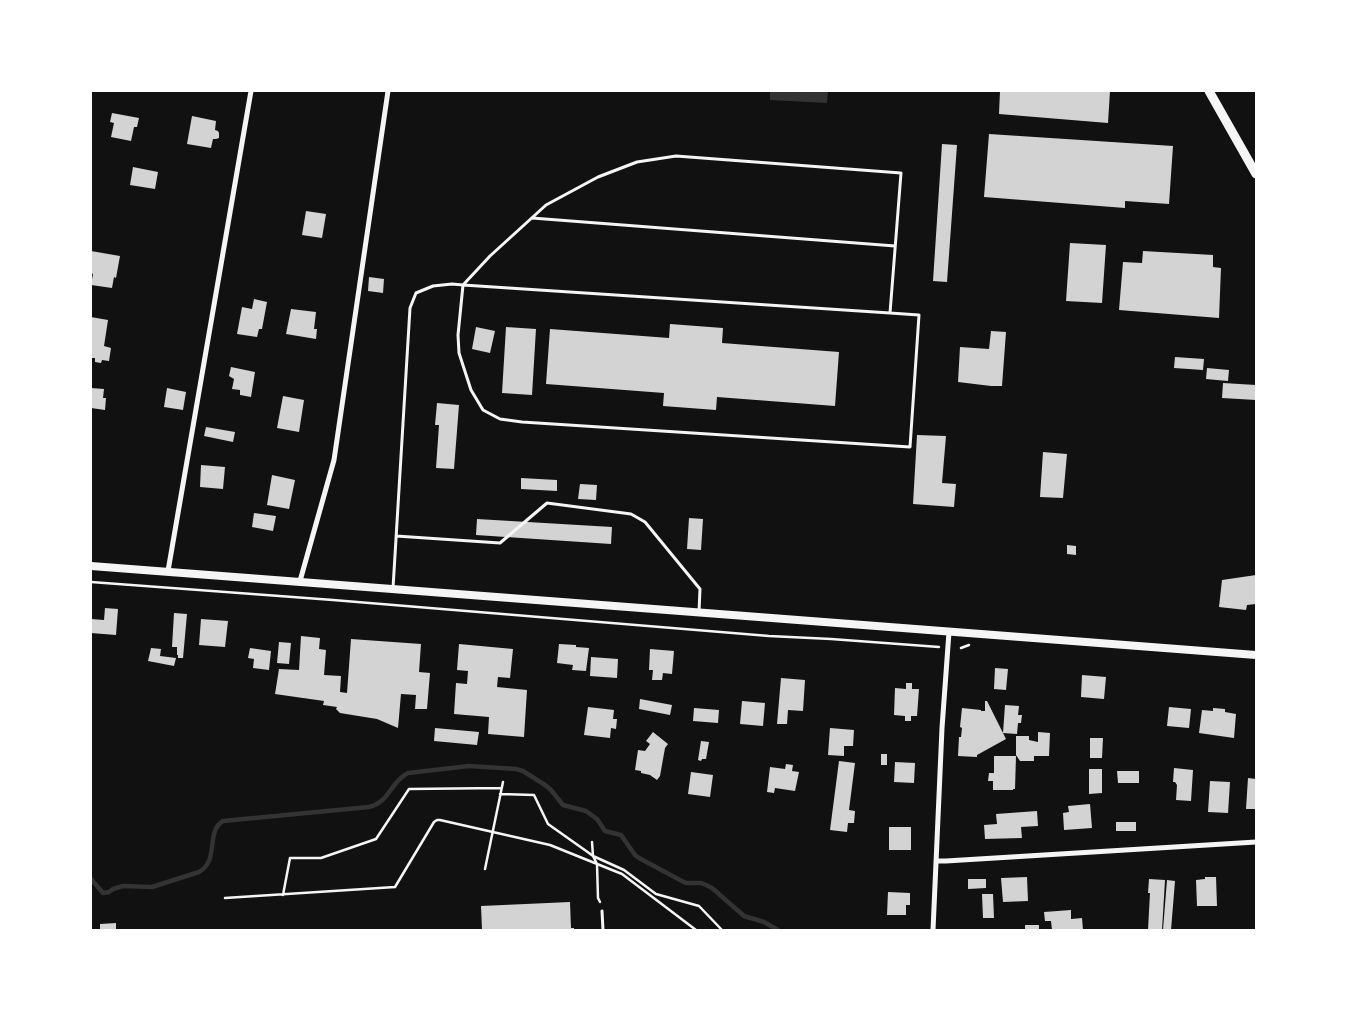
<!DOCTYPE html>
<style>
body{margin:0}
#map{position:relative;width:1347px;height:1021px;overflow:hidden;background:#111;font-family:Inter,sans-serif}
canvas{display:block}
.frame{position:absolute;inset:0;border:92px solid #fff;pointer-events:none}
</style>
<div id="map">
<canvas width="1347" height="1021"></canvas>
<div class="frame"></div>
</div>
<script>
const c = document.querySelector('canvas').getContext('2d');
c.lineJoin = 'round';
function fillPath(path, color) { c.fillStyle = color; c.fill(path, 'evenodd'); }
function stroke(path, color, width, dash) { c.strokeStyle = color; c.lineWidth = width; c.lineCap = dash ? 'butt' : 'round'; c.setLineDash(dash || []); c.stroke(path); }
const water = new Path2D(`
 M770,91H828L827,103L770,100Z`);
const stream = new Path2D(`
 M91,879L103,893L109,892L113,889L123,886L152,887L199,872C220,860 205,832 223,821L369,807C390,802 390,782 408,773L469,766L516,769L523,771L545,785L551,790L563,805L586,811L597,819L605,831L621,835L635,855L639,858L680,880L686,883H701L706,885L712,888L744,916L764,922L778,930`);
const building = new Path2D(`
 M1000,91H1110L1108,123L999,114Z
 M112,113L139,118L137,127H134L131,141L111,137L114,123L110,122Z
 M192,116L216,121L215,130L218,131L219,133V138L216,139H213L211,148L187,144Z
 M989,134L1173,146L1169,204L1125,201V208L984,197Z
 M942,144L957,145L947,282L933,281Z
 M133,167L158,172L155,189L130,185Z
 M306,211L326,214L322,238L302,235Z
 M1070,243L1106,245L1102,303L1066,301Z
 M91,251L120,256L116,278L114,277L112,288L91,285L93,274L91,273Z
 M1143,251L1213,255V267L1221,268L1219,318L1119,310L1123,262L1142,263Z
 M369,277L384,279L383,293L368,291Z
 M254,299L267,302L262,329H259L257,337L237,334L242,307L252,309Z
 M291,309L316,312L314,329H317L316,339L286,334Z
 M91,317L108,320L104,346L111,348L109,361L102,360L101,363L95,362V358H91Z
 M670,324L723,328L722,343L839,352L835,406L717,397L716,410L663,406L664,393L546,384L550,329L669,338Z
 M476,327L495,331L490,353L472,349Z
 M506,327L536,329L532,395L502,393Z
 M991,331L1006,332L1002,386H991L958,382L960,347L989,349Z
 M1175,357L1204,359L1203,370L1174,368Z
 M231,367L255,372L251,397L240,395V390L232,389L234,379L229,376Z
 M1207,368L1229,370L1228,381L1206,379Z
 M1223,383L1256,385V400L1222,398Z
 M91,388L104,389L103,398H106L105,410L91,408Z
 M167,388L186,392L183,410L164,407Z
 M283,396L304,400L299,432L277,428Z
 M437,403L459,405L454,469L436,468L439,425H435Z
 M206,427L235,432L233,442L204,436Z
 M917,435L946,436L942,483L956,484L954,507L913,504Z
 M1043,452L1067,454L1063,498L1040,497Z
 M201,465L225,467L223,489L200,487Z
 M272,475L295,480L289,509L267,505Z
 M521,478L557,480V491L521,489Z
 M580,484L597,485L596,500L578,499Z
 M254,513L276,516L273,531L252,527Z
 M689,518L703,519L701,550L687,549Z
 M477,519L612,527L611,544L476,535Z
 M1067,545L1076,546V555L1067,554Z
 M1256,575V604L1247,605L1246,610L1219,607L1222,580Z
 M105,608L118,609L116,635L91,633V619L104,620Z
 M174,613L187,614L183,658H178V655H177V647H172Z
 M201,619L228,621L225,647L199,645Z
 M301,636L320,638L319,649L326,650L324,675L341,676L340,692L347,693L351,639L421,644L419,672L430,673L427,709H415L416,695L401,694L398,728L377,719L340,713L336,709L337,707L323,705L324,701L275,694L279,669L299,670Z
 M279,642L291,643L289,664L277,663Z
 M459,644L513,649L510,678L498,677L497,687L527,690L524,737L488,734L489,717L454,714L456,683L467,684L468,671L457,670Z
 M559,644L576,645V647L589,648L586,671L572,670L573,665L557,663Z
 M151,648L161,649L160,656L176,658L174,666L148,661Z
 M250,648L271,651L269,670L253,668L254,659L248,658Z
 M650,649L674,651L672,674L663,673L662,680H652L653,670H649Z
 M591,657L618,659L617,678L590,676Z
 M995,668L1008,669L1006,690L994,689Z
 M1082,675L1106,677L1104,699L1081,697Z
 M781,678L805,680L803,711L788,710L787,724H777Z
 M906,683H912V689H919L917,716H911V721H905V716L894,715L895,688L906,689Z
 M640,699L672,705L670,715L639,709Z
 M742,701L765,703L763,726L740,724Z
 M985,701H987L1006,739L977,755V757L958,756L959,737H961L962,728L960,727L962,708L981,710V711H985Z
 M1005,705L1019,706L1018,715H1022L1021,723H1018L1017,734L1003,733Z
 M588,707L614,710L613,719H617L616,729L611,728L610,738L584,735Z
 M1169,707L1191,709L1189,728L1167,726Z
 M694,708L719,710L718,723L693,721Z
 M1213,708L1225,709V712L1236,714L1234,738L1199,733L1202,710L1213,711Z
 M435,728L479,732L477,745L434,741Z
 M830,728L854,730L853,746H844V756L828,755Z
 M653,732L668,744L665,748L660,776L657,780L650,775L641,773V771L635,770L638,750L645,751L650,744L646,741Z
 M1038,732L1050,733L1049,756H1034V761H1020L1016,755V736H1029V740L1038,742Z
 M1090,738H1103L1102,758H1090Z
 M701,741L709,742L706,759H702L701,761L698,760Z
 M881,754H887V765H881Z
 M994,756H1016L1015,789H1013V790H993V781H988L989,773H994Z
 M839,761L855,763L849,810L855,811L854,823H848L847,832L830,830Z
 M895,762L915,763L914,783L894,782Z
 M786,764L793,765L792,771L799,772L795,791L775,788L774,793L767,792L770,767L785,769Z
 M1174,768L1193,770L1191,801L1176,800L1177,785L1175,782H1173Z
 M1089,769H1102V793L1089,794Z
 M1117,771H1139V783H1118Z
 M691,772L713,775L710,797L688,794Z
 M1248,778L1256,779V809H1246Z
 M1210,781L1230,782L1228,813L1208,812Z
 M1090,804L1092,828L1064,830L1063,813L1069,812L1068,806Z
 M1037,811L1038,826L1021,827L1022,838L985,839L984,825L997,824L996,814Z
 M1116,822H1136V831H1116Z
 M889,827H911V850H889Z
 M1027,877L1028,901L1003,902L1001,878Z
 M1205,877H1216L1217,906H1197L1196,880L1205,879Z
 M968,879H986V888L968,889Z
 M1149,879L1165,880L1162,930H1148L1150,893H1148Z
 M1167,880L1175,881L1171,930H1163Z
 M888,892L910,893V905H906V915H887Z
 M982,894H993L994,918H983Z
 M570,902L571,928H574V930H482L481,906Z
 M1071,910V919L1082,918L1083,930H1052L1051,921H1045L1044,912Z
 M116,923V930H100V924Z
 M1025,925H1039V930H1025Z`);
const path = new Path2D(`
 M91,582L333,600L769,636L831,639L939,647
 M961,648L969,645
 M500,794L534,795L548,824L589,853L593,856L624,870L656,894L699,906L722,930
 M592,842L593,856L597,864L598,898L600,902
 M485,869L503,782
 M283,895L290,858H321L376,839L409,789L501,788
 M225,898L395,887L434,822L437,820H440L550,845L622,874L696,930`);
const service = new Path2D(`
 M532,218L895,246
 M396,536L500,543L547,503L631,514L645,522L700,589L699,612
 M393,588L410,308L416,293L433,286L452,284L463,285L890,313L919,315L910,447L522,422L500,419L483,410L471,390L459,353L458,335L463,285L490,256L546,205L598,177L637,162L676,156L901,173L890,313
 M602,911L603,930`);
const minor = new Path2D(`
 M168,571L251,91
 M300,581L334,460L388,91
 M937,861H946L1256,842
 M933,930L942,728L949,632`);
const tertiary = new Path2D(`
 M91,566L1256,655`);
const secondary = new Path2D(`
 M1209,91L1256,174`);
fillPath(water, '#333');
stroke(stream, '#333', 4.5);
fillPath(building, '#d3d3d3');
stroke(path, '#f5f5f5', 2.5);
stroke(service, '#f5f5f5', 3);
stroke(minor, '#f5f5f5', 5);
stroke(tertiary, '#f5f5f5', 8);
stroke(secondary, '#f5f5f5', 9);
</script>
